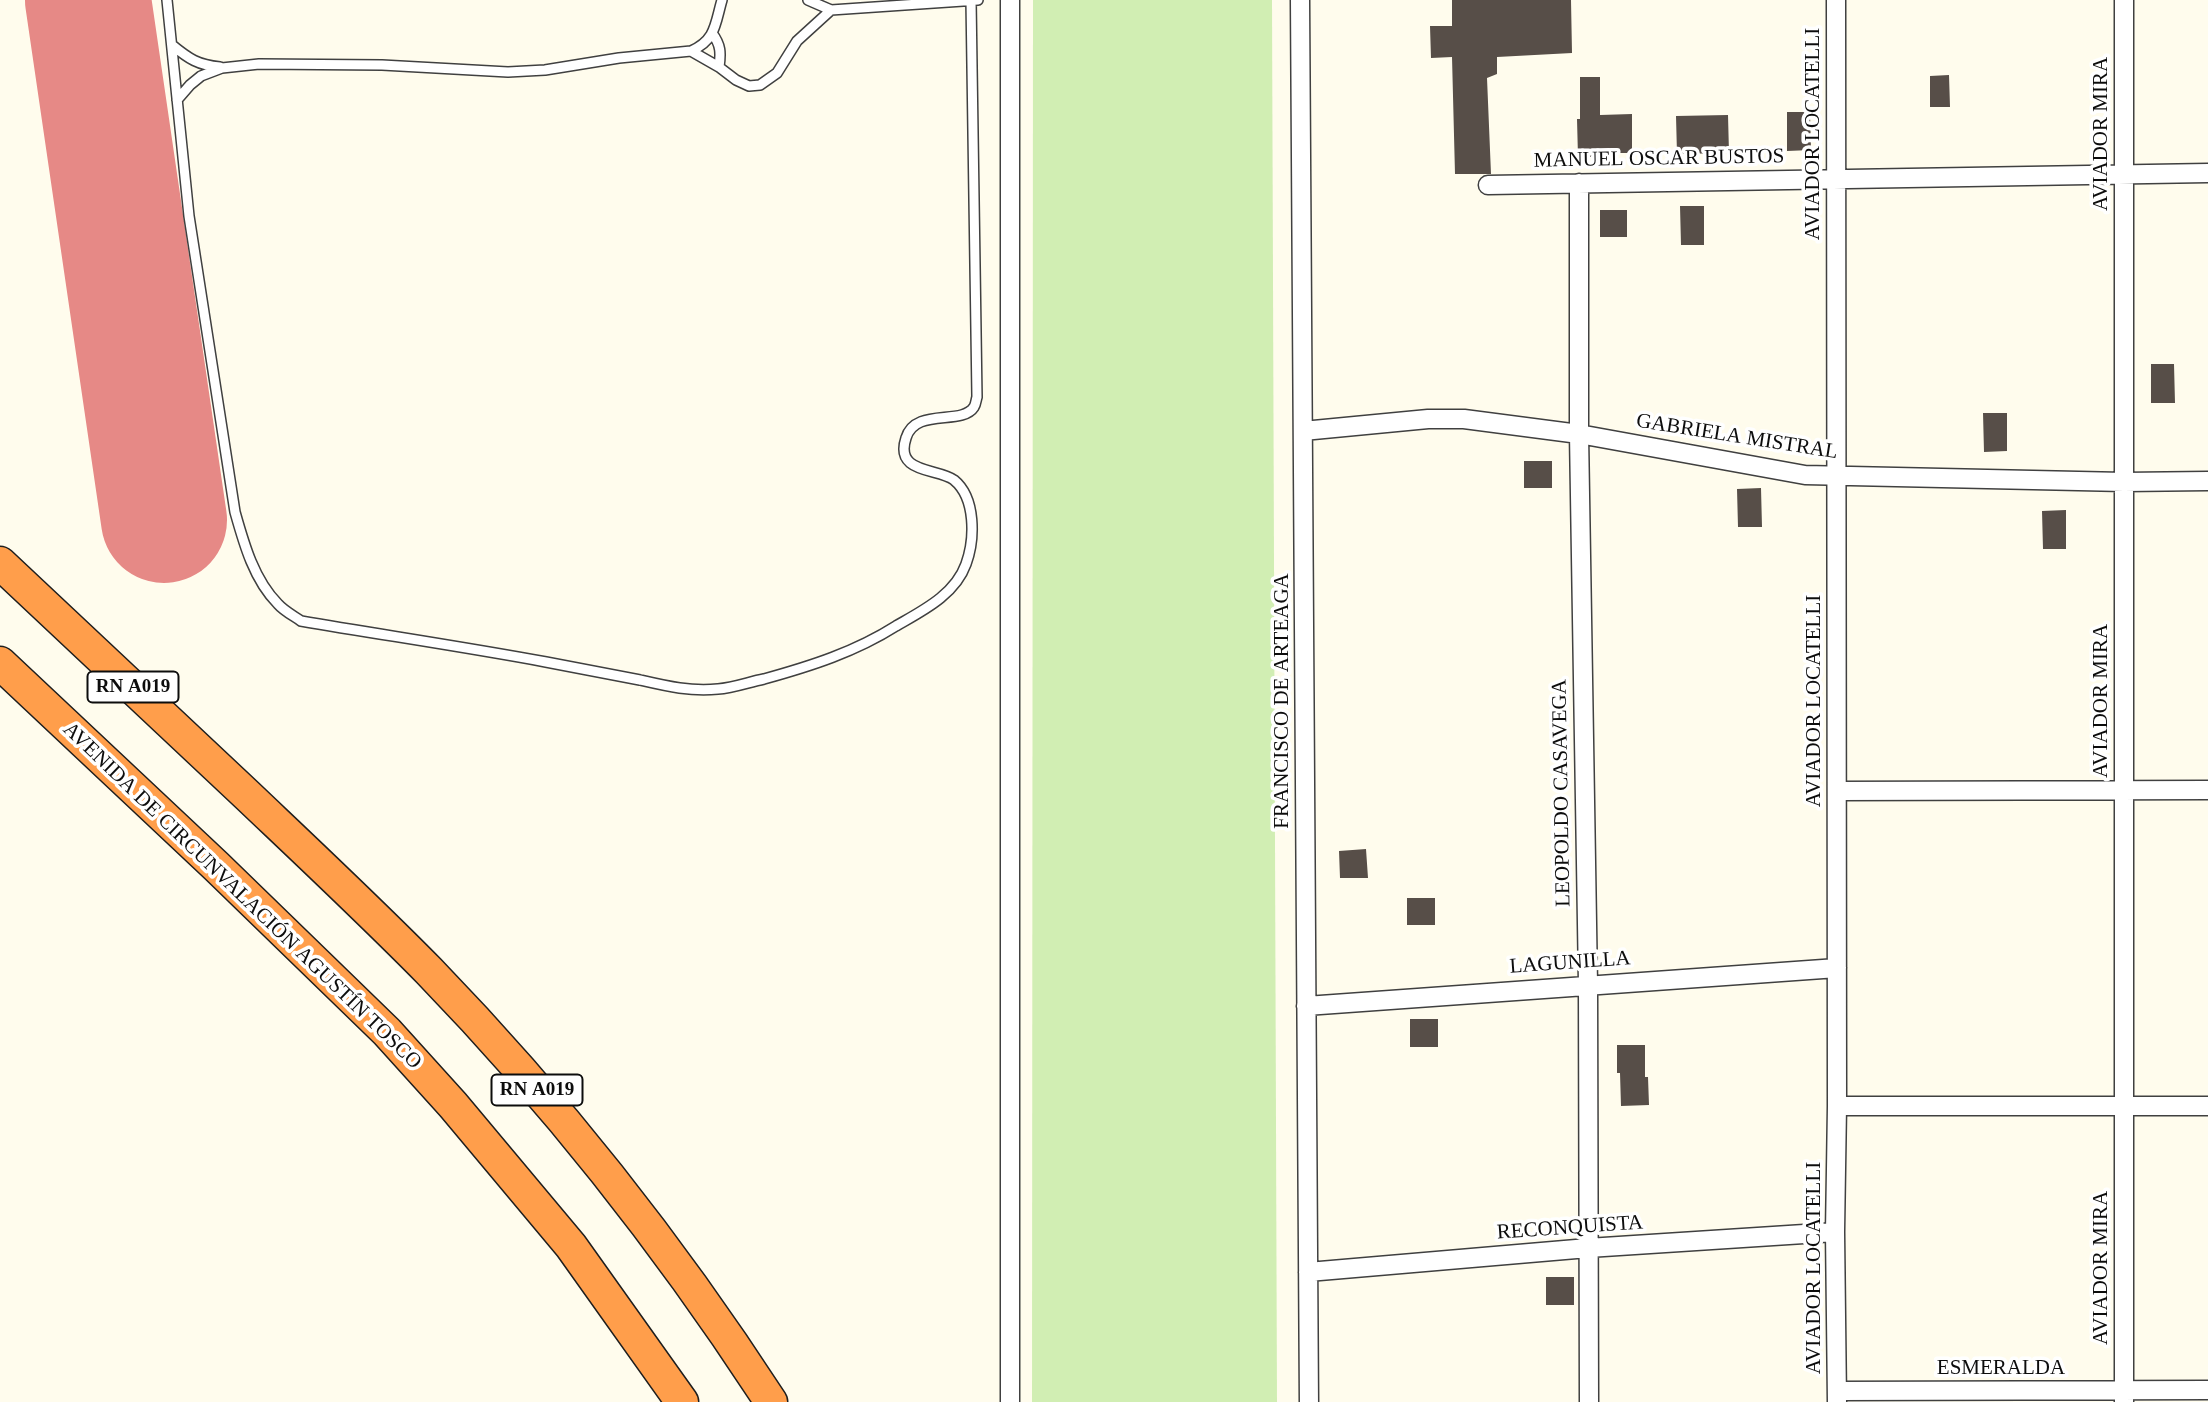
<!DOCTYPE html>
<meta charset="utf-8">
<style>
body{margin:0}
canvas{display:block;background:#fffced}
</style>
<canvas width="2208" height="1402"></canvas>
<script>
const c = document.querySelector('canvas').getContext('2d');
c.lineJoin = 'round';
function fillPath(path, color) { c.fillStyle = color; c.fill(path, 'evenodd'); }
function stroke(path, color, width, dash) { c.strokeStyle = color; c.lineWidth = width; c.lineCap = dash ? 'butt' : 'round'; c.setLineDash(dash || []); c.stroke(path); }
function drawText(font, color, halo, rows, align = 'center') {
  c.font = font + ' Georgia,serif'; c.lineWidth = 7; c.setLineDash([]); c.textBaseline = 'middle'; c.strokeStyle = halo; c.fillStyle = color; for (const [text, x, y, turn = 0] of rows) {
    c.save(); c.translate(x, y); c.rotate((+turn || 0) * Math.PI / 180); c.textAlign = isNaN(turn) ? turn : align; if (halo) c.strokeText(text, 0, 0); c.fillText(text, 0, 0); c.restore();
  }
}
const green = new Path2D(`
 M1033,0H1272L1277,1402H1032Z`);
const runway = new Path2D(`
 M88,0L164,520`);
const building = new Path2D(`
 M1452,0H1571L1572,53L1497,57V74L1487,78L1491,174H1455L1452,57L1431,58L1430,26H1452Z
 M1949,75L1950,107H1930V76Z
 M1580,77H1600V115L1632,114V153H1601V157H1578L1577,119H1580Z
 M1787,112H1810L1811,150L1787,151Z
 M1728,115L1729,153L1677,154L1676,116Z
 M1680,206H1704V245H1681Z
 M1600,210H1627V237H1600Z
 M2151,364H2174L2175,403H2151Z
 M1983,413H2007V451L1984,452Z
 M1524,461H1552V488H1524Z
 M1761,488L1762,527H1738L1737,489Z
 M2066,510V549H2043L2042,511Z
 M1366,849L1368,878H1340L1339,851Z
 M1407,898H1435V925H1407Z
 M1410,1019H1438V1047H1410Z
 M1617,1045H1645V1077H1648L1649,1105L1621,1106L1620,1073H1617Z
 M1546,1277H1574V1305H1546Z`);
const service = new Path2D(`
 M167,0L189,216L235,512C244,544 254,580 278,604C284,611 294,616 301,621C383,635 465,647 546,662C577,668 608,674 640,680C666,686 691,692 718,689C733,688 749,682 764,679C811,666 855,652 896,626C922,611 955,595 966,564C975,539 976,498 954,480C938,468 894,474 906,438C915,407 962,426 974,407C976,404 976,400 977,397L971,0
 M808,0L831,10
 M712,33C721,45 721,53 719,67
 M172,45C189,59 198,65 220,67
 M691,51C716,40 715,24 722,0
 M177,100L190,85L201,76L222,68L259,64L382,65L508,72L545,70L619,58L691,51L719,67L736,80L749,86L760,85L777,73L797,41L831,10L978,0`);
const minor = new Path2D(`
 M1300,0L1309,1402
 M1836,0L1837,1106L1835,1232L1837,1402
 M2124,0V1402
 M1579,183V434L1588,984L1589,1402
 M1488,185L2208,173
 M1303,431L1428,419H1464L1579,434L1805,475L2124,482L2208,481
 M1837,791L2208,790
 M1306,1006L1837,968
 M1837,1106H2208
 M1308,1272L1588,1248L1835,1232
 M1837,1391L2208,1390
 M1010,1402V0`);
const motorway = new Path2D(`
 M0,563C83,640 165,718 247,795C308,853 370,911 429,971C557,1103 671,1248 771,1402
 M0,663L216,866L387,1032L453,1105L571,1246L682,1402`);
const shields = [
 [133,687,91],
 [537,1090,91]
];
const shieldNames = [
 ["RN A019",133,687],
 ["RN A019",537,1090]
];
const streetNames = [
 ["AVIADOR LOCATELLI",1813,134,-90],
 ["AVIADOR MIRA",2101,134,-90],
 ["MANUEL OSCAR BUSTOS",1659,159,-1],
 ["GABRIELA MISTRAL",1737,437,9],
 ["FRANCISCO DE ARTEAGA",1282,701,-90],
 ["AVIADOR LOCATELLI",1814,701,-90],
 ["AVIADOR MIRA",2101,701,-90],
 ["LEOPOLDO CASAVEGA",1562,793,-91],
 ["AVENIDA DE CIRCUNVALACIÓN AGUSTÍN TOSCO",242,896,44],
 ["LAGUNILLA",1570,963,-4],
 ["RECONQUISTA",1570,1228,-4],
 ["AVIADOR LOCATELLI",1814,1268,-90],
 ["AVIADOR MIRA",2101,1268,-90],
 ["ESMERALDA",2001,1368]
];
fillPath(green, '#d1eeb3');
stroke(runway, '#e68986', 126);
fillPath(building, '#574e48');
stroke(service, '#404040', 12);
stroke(minor, '#404040', 21);
stroke(motorway, '#1e1e1e', 35);
stroke(service, '#fff', 9);
stroke(minor, '#fff', 18);
stroke(motorway, '#ff9e4b', 32);
for (const [x, y, w] of shields) { const box = new Path2D(); box.roundRect(x - w / 2, y - 15.5, w, 31, 5); c.fillStyle = '#fff'; c.fill(box); stroke(box, '#0d0d0d', 2); }
drawText('bold 19px', '#0d0d0d', null, shieldNames);
drawText('21px', '#0d0d0d', '#fff', streetNames);
</script>
